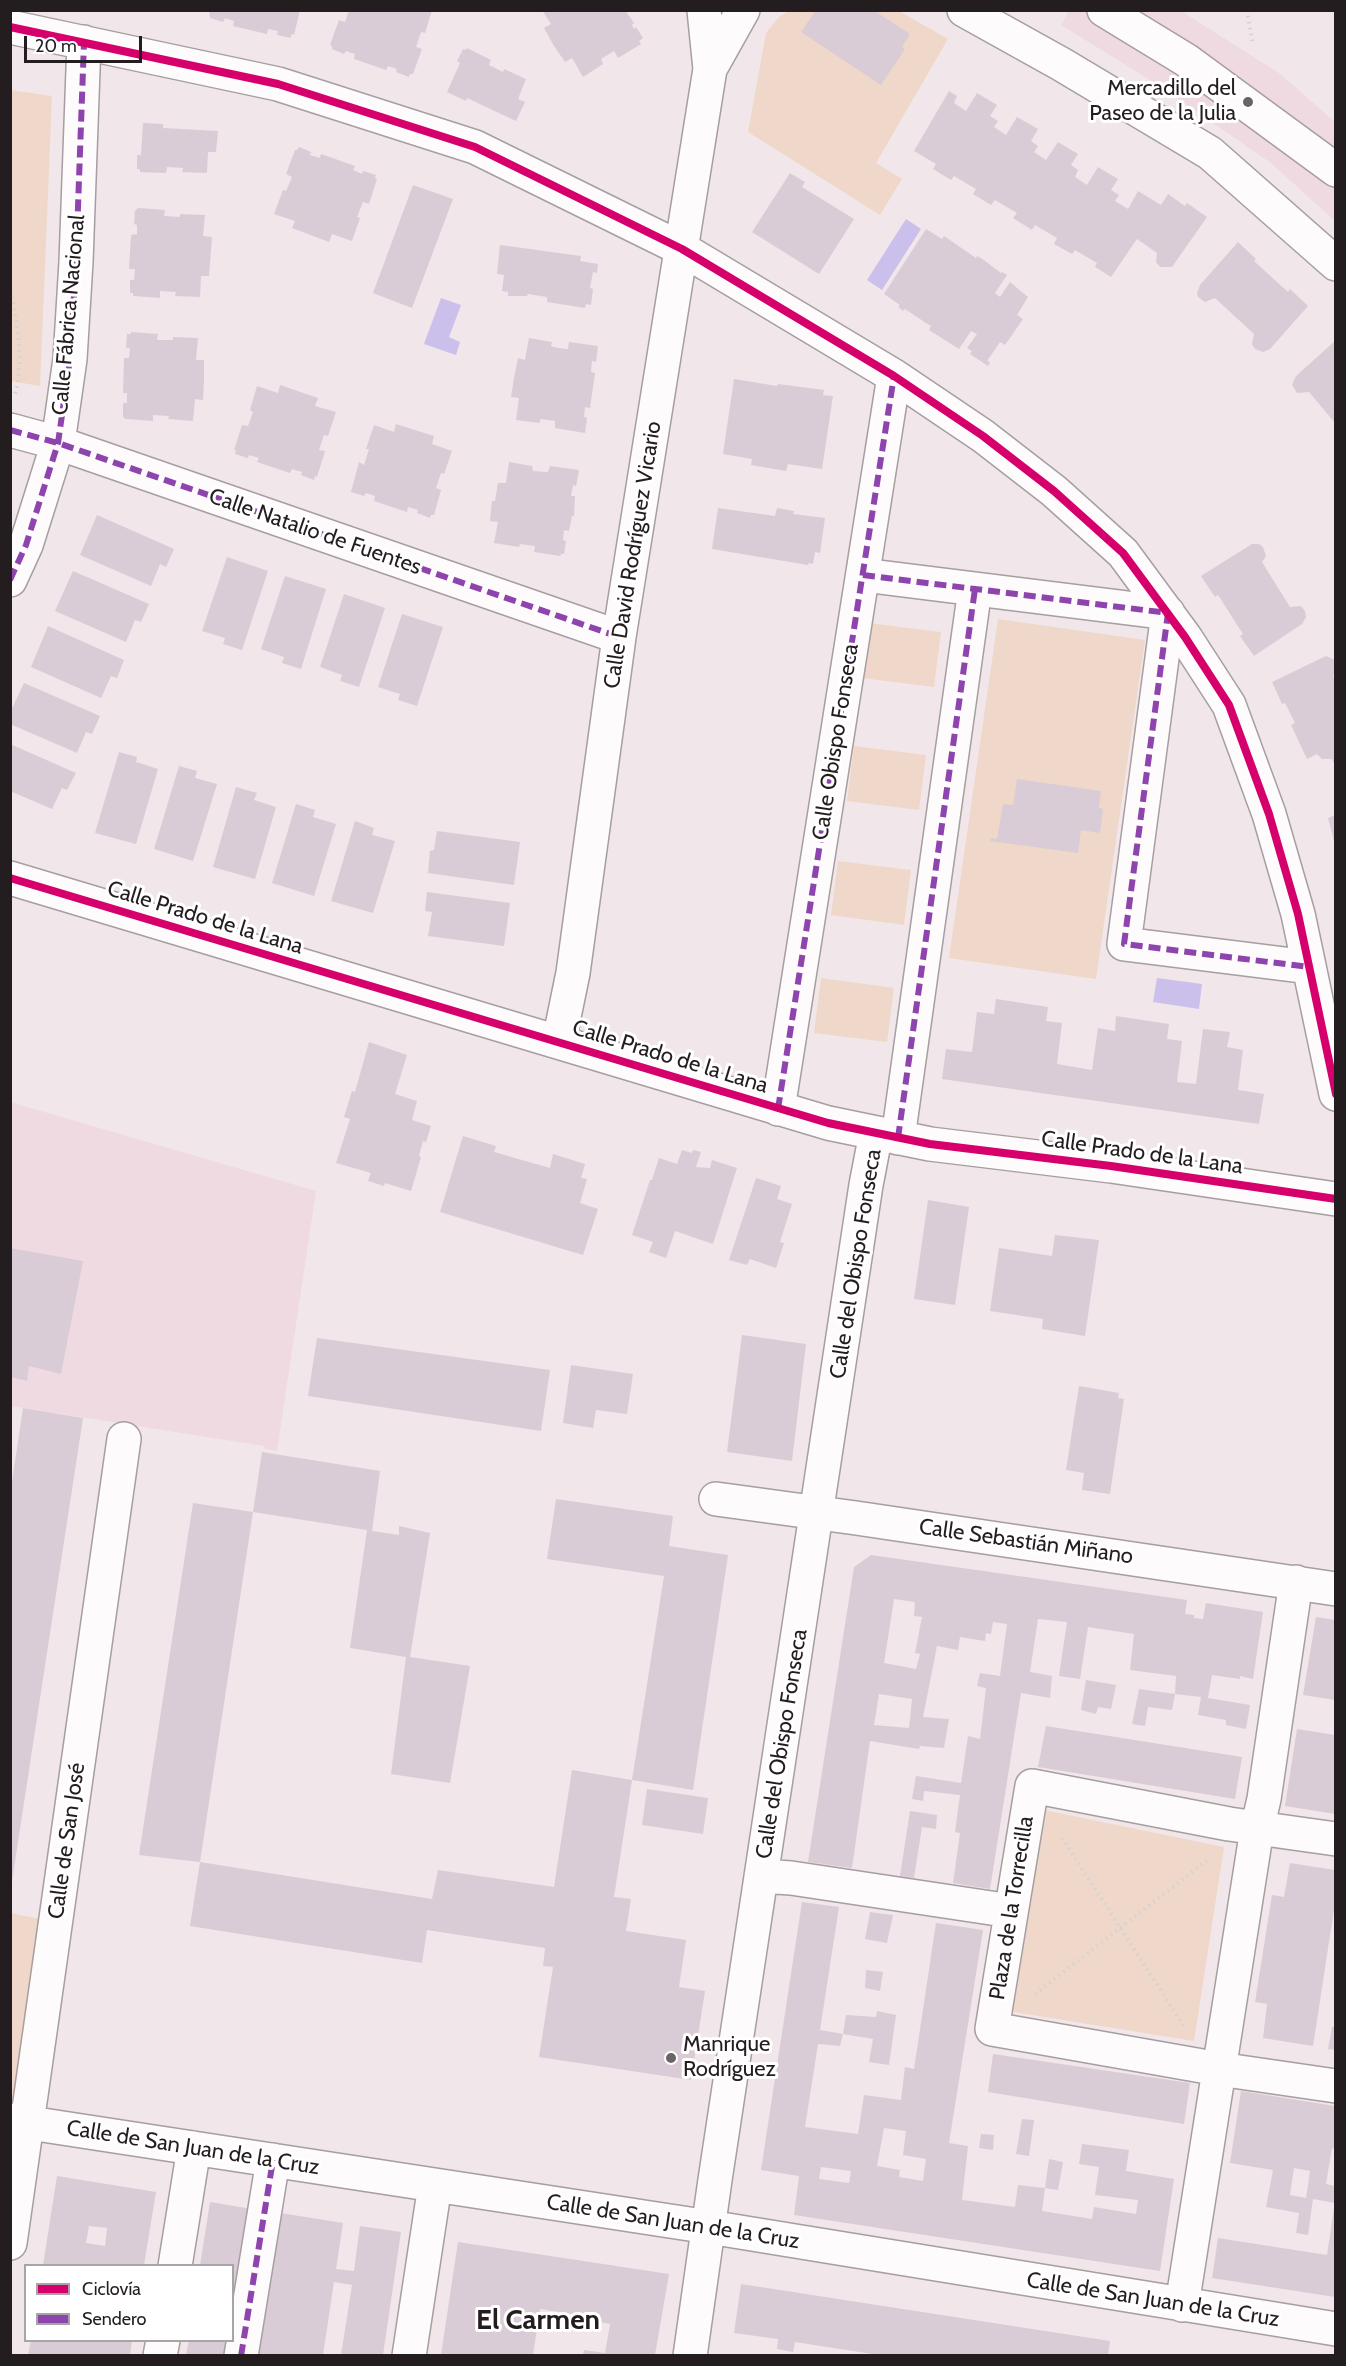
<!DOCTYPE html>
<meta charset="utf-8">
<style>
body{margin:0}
#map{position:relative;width:1346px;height:2366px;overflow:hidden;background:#f1e6e9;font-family:Cabin,sans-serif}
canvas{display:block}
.frame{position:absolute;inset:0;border:12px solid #241d1f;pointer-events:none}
.legend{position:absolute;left:24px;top:2264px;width:210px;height:78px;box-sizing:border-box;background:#fff;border:2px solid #a7a5a5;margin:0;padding:8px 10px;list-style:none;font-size:18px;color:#241d1f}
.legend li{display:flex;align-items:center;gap:12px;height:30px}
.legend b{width:30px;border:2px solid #a7a5a5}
.scale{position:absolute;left:24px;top:36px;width:118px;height:27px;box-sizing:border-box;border:3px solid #241d1f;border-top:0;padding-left:8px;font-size:18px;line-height:21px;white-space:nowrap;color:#241d1f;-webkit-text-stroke:4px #fff;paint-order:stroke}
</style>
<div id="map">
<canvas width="1346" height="2366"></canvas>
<div class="frame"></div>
<ul class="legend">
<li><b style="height:8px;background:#d6006c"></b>Ciclovía</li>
<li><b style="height:8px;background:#8e44ad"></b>Sendero</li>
</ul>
<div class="scale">20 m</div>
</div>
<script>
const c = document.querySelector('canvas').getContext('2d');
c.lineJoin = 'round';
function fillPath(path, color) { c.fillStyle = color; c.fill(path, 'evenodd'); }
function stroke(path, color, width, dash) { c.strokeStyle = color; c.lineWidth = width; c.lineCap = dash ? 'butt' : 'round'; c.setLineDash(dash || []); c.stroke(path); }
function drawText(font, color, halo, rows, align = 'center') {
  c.font = font + ' Cabin,sans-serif'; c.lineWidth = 6; c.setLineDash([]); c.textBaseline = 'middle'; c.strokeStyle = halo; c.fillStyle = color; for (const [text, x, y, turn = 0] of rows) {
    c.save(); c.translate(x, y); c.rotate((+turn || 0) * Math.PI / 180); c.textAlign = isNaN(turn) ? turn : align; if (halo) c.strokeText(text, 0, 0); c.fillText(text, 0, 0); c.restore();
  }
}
const built = new Path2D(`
 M1069,11H1181L1279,73L1335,122V221L1271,163L1155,83L1061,25Z
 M10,1102L316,1191L277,1451L265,1449L264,1446L11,1406Z`);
const green = new Path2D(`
 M789,11H899L948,39L876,163L902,179L880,215L748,132L766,33L779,17Z
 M10,90L52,96L40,386L11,381Z
 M998,619L1145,640L1096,979L949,958Z
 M869,623L941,632L934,687L862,678Z
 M854,746L926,755L919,810L847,801Z
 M838,861L911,870L904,925L831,915Z
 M821,978L894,988L887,1042L814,1033Z
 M1044,1810L1224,1847L1194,2041L1013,2012Z
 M10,1913L56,1922L11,2119Z`);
const water = new Path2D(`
 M906,219L921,229L882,290L867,280Z
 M441,298L461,305L449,337L460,342L456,355L424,344Z
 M1157,978L1202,984L1199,1009L1153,1002Z`);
const building = new Path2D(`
 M209,10H300L294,35L291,34V38L277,35L278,31L268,29L267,34L233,26L234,21L225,18L223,22L210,18Z
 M349,10H432L425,33L421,32L416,47L422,49L413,74H410L409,77L396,72L397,69L388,66L386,70L354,59L355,54L346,51L344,54L332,49V46L330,45L339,20L345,22Z
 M542,10H625L634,23L632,25L634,29L636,27L643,38L639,41L641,44L618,58L614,51L601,59L603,64L583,77L572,58L565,62L554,46L544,28L551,24Z
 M816,10H834L837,12L838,10H873L910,34L902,47L905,49L881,85L801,32Z
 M467,48L491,60L489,65L503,72L504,69L526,79L518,99L525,102L516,121L467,98L466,101L447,92L460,63L457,61L463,49L466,50Z
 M949,91L957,96L954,103L966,111L977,93L997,105L990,116L998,121L994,127L1006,135L1017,117L1038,129L1031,141L1038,146L1034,152L1046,160L1058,142L1078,154L1071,165L1078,170L1075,177L1087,185L1098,167L1118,179L1111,190L1119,195L1115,201L1128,209L1138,191L1161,205L1168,194L1185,206L1187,203L1207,217L1172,267H1160L1156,262L1157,253L1137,239L1111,277L1095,267L1097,263L1075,250L1072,254L1054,244L1057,238L1035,225L1032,230L1013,218L1017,213L995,200L991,205L973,194L976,189L954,176L951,180L933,169L936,164L914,151Z
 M143,123L163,124V128L218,131L216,152H208L207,173L182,172L183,168L167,167L166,173L140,172V169H137V155H141Z
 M299,147L311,152L310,155L320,158L321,154L355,166L353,170L362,174L363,171L376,175L375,178L377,179L369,204L363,202L357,217L360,218L352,241L332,234L329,242L292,228L295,221L274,214L283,190L286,191L292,177L286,174L295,150H297Z
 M790,173L805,182L802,187L854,219L819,274L752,232Z
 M413,185L453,199L412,308L373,293Z
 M138,208L165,210L164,216L180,217V214L205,215L203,236L212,237L209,276H201L200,297L175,296L176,292L160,291V298L133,296V293H130V280H134L135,269H129L131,235L137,234V225L134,224L135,211Z
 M926,229L942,239L944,236L976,258L977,256L981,258L1001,273L1002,272L1007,275L995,293L1000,297L1010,282L1028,297L1017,315L1023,319L1005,345L1000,342L987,361L990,362L988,366L970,354L972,351L967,348L977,334L971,331L959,349L929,330L931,326L926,323L905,309L903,311L898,307L900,305L884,294Z
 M1238,242L1256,259L1254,261L1288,292L1290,289L1308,306L1270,349L1263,352L1255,349L1252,344L1254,334L1215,298L1205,302L1198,297L1197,293L1200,285Z
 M500,245L581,256L580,261L598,264L597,273L593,272L590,288L593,289L591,305L586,304L585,308L547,302V297L528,294L527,296H508V292L502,291L504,275L497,274Z
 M131,332L158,334L157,340H173V337L198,338L196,360H204V380L203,400L195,399L193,421L168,419L169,416L153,415V421L126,419L123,417V403H127V393H123L124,358H129L130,348H126L127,334H131Z
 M529,338L552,342L551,346L553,347L566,349H568L569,342L598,346L596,362L592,361L591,372L595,373L590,408L585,407L584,417L587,418L585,433L555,428V421L541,419L539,423L516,420L519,398L511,397L514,378L518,358L525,360Z
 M1335,341V423L1309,392L1297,393L1292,385L1296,376Z
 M734,379L777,386L778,384L824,390L823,395L833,396L822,469L788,464L786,471L751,465L752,459L723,454Z
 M280,385L318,398L315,406L336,412L328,436L324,435L319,450L325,451L317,477L315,476L314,480L301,475L302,472L292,469L290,473L257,462L259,458L249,455L248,458L235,454L236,450H234L242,425L248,426L253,412L250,410L257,386L278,393Z
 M396,424L434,436L432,444L452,451L444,474L441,473L436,488L441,490L434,515H431L430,518L417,513L418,510L408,507L407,512L374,501L375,496L366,493L364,496L351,492L359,462L364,465L369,449H366L374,425L394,432Z
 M509,462L532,466L533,471L546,472H548L550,466L579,470L576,486L573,485L571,496H575L574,516H572L569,531L564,530L563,540L566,541L564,554H561L560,556L534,552L535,546L520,544L519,547L494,543L498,522L490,521L492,501H495L498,483H506Z
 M718,508L775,516L777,508L794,511L793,514L825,518L820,553L815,552L813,564L809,563L808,565L712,549Z
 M97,515L174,549L166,567L160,564L151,586L80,555Z
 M1252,544H1259L1263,547L1266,556L1262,562L1290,607L1301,606L1305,611L1306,617L1302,624L1254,656L1240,636L1243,634L1218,595L1215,597L1201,576Z
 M227,557L268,571L242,650L223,644L225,638L202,631Z
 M73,571L149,604L141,622L135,620L126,642L55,611Z
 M285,576L326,589L301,669L282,663L284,657L261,649Z
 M344,594L385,608L359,687L340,681L342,675L320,667Z
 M402,614L443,627L417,706L398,700L400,694L378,687Z
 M48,626L124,660L117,678L111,676L101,698L31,667Z
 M1326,656L1335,660V674L1333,676L1335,682V766L1332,759H1322L1317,754L1307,759L1291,725L1295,723L1285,703L1282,704L1272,682Z
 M24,683L100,716L92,734L86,732L77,753L10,724V713Z
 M10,744L76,773L67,790L62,788L52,809L10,791Z
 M119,752L137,757L136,762L158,769L136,844L95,833Z
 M179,766L197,771L195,778L217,784L193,861L154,849Z
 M1017,779L1101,791L1099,808L1103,809L1100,833L1081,830L1078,853L990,841L991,838L997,839L1003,804L1013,805Z
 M236,787L257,793L254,800L276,807L255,879L213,867Z
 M296,804L315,810L313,817L336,824L314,896L272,883Z
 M1335,815V845L1328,818Z
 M355,821L374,828L372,835L395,841L373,913L331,901Z
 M437,831L520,842L514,885L428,873L430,851L434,850Z
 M427,892L510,903L504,946L428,936L432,912L425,911Z
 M996,999L1048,1007L1046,1021L1062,1023L1057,1064L1092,1070L1098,1028L1115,1031L1116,1016L1169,1024L1167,1039L1182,1041L1177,1082L1196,1084L1203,1029L1230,1032L1227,1047L1243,1050L1238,1090L1264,1094L1259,1124L942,1079L946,1049L972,1052L977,1012L994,1014Z
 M369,1042L407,1055L395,1094L417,1101L412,1120L431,1126L426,1142L423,1141L419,1156L421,1157L411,1191L385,1183L384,1186L368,1181L371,1173L336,1163L350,1119L344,1117L352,1091L355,1092Z
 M463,1136L496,1146L494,1152L550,1168L553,1154L585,1164L581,1178L587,1179L580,1203L598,1209L583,1255L440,1212Z
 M682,1150L692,1153L693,1150L701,1152L696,1167L710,1168L712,1160L737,1168L713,1244L675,1231L666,1258L649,1252L653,1242L632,1235L650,1180H652L659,1158L677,1164Z
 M756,1178L781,1186L777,1199L792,1204L780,1242L784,1243L776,1268L750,1259L747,1265L729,1260Z
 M928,1200L969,1207L955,1305L914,1299Z
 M1055,1235L1099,1240L1085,1336L1042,1329L1043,1319L990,1311L999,1248L1052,1256Z
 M10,1248L83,1261L61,1374L29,1366L27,1381L10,1377Z
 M742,1335L806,1344L792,1461L727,1452Z
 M317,1338L550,1370L541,1431L308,1396Z
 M571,1365L633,1374L627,1414L596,1410L593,1428L563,1423Z
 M1079,1386L1119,1393L1118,1398L1124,1399L1110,1494L1082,1490L1084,1473L1066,1470Z
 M23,1408L83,1418L12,1881L10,1495Z
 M262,1452L380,1471L372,1531L399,1535V1526L430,1533L410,1657L470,1666L450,1783L391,1774L406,1657L350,1648L367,1530L253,1512Z
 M556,1499L673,1516L669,1546L728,1555L693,1790L632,1780L664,1576L547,1559Z
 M193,1503L253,1512L200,1862L432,1899L438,1870L554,1887L572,1770L632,1780L614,1897L631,1899L626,1931L686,1940L679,1987L705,1991L691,2080L539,2057L553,1967L543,1966L545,1948L427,1930L422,1963L190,1926L200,1862L139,1855Z
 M871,1555L1187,1600L1185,1614L1194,1615V1618L1203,1619L1206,1603L1263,1612L1253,1679L1240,1676V1679L1212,1675L1208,1698L1250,1705L1246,1729L1226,1725V1720L1198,1715L1201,1697L1175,1694L1172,1710L1148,1707L1145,1726L1132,1724L1139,1689L1175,1694L1176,1676L1130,1670L1134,1634L1088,1627L1080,1679L1059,1676L1067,1622L1038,1619L1030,1672L1052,1676L1050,1698L1021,1693L990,1889L953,1883L960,1833L955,1832L960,1795L924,1791L923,1801L912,1799L916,1776L961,1783L968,1736L980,1739L986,1688L977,1686L980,1673L1000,1676L1007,1624L993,1622L991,1634L986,1633L985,1641L960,1637L958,1650L937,1646L923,1717L949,1719L944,1748L920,1746L919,1749L870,1741L852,1868L808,1862L854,1567ZM894,1599L915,1602L914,1616L922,1617L915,1653L920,1654L916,1669L884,1663ZM879,1694L912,1699L909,1728L874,1725Z
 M1316,1617L1335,1620V1700L1303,1695Z
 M1086,1680L1116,1685L1111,1709L1098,1707L1096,1714L1081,1710Z
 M1046,1726L1242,1757L1235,1799L1038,1767Z
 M1297,1729L1335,1735V1814L1285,1806Z
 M647,1789L708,1798L703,1834L642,1825Z
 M910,1811L937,1815L936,1829L922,1827L914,1878L900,1876Z
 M1290,1863L1335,1870V1903L1313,2046L1263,2038L1267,2004L1255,2002L1272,1895L1284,1897Z
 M802,1902L839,1907L820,2030L843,2034L840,2046L818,2044L805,2127L858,2134L864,2095L901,2100L905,2067L914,2069L936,1923L983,1930L949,2143L968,2146L962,2200L1015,2207L1018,2185L1045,2188L1049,2159L1063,2162L1058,2190L1045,2188L1042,2211L1092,2219L1094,2207L1136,2214L1138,2200L1095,2195L1099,2167L1079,2164L1082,2144L1129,2150L1126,2171L1174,2179L1160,2271L794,2215L799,2176L761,2170ZM884,2128L906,2131L903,2155L926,2159L923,2181L899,2177L900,2170L877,2166ZM821,2167L851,2171L849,2183L819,2179Z
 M870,1912L893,1915L887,1943L865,1939Z
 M866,1970L883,1972L880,1991L865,1988Z
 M877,2011L896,2015L889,2065L869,2062L873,2039L843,2034L846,2015L876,2017Z
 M1332,2027H1335V2050L1328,2049Z
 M993,2054L1190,2083L1184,2124L988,2092Z
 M1241,2091L1335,2106V2149L1332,2148L1326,2184L1335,2186V2203L1313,2199L1308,2235L1296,2233L1299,2213L1266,2207L1273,2170L1230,2163ZM1294,2168L1310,2171L1306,2198L1290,2195Z
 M1022,2119L1034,2120L1029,2156L1016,2154Z
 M981,2134L994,2135L993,2150L979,2148Z
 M57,2176L156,2192L144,2265H43ZM89,2226L107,2228L105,2246L86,2243Z
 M210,2202L252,2209L232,2325V2265H200Z
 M1334,2208L1335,2297L1212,2278L1218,2238L1327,2255Z
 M274,2212L343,2223L336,2269L354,2271L360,2226L401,2232L383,2355H341L352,2285L334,2282L323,2355H252Z
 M458,2242L669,2274L655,2355H583L584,2350L605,2353L610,2324L585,2319V2316L540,2309L533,2355H441Z
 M741,2284L1110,2341L1108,2355H879L795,2342L793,2352L777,2349L778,2339L734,2333Z
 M31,2340H132L130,2355H28Z
 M189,2340H231L229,2355H186Z`);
const path = new Path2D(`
 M1247,10L1253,45
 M10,285C17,321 24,358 15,395
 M1062,1838L1184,2026
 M1035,1994L1209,1859`);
const minor = new Path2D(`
 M964,10L1061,64L1210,153L1336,264
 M1104,10L1186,60L1336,170
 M10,27L278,84L475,147L682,249L894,376L983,436L1054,491L1123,553L1185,637L1229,705L1269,814L1298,914L1336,1094
 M710,69L743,10
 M10,430L58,443L619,637
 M863,575L1168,613L1124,944L1309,967
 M10,580L26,545L58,443L70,359L76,262L84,42
 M10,878L828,1123L930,1144L1111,1166L1336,1199
 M559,1041L573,973L619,637L710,69L704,10
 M778,1109L894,376
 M898,1138L975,589
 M716,1499L856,1518L1336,1589
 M1336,1839L1229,1824L1032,1786L992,2029L1219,2069L1336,2086
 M761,1876L791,1878L1011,1911
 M10,2120L709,2227L1336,2329
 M10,2243L124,1439
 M175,2266L194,2148
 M1182,2305L1257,1829L1264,1799L1296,1582
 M160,2356L163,2340
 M241,2356L273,2160
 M409,2356L435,2185
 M690,2356L715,2180L866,1185L876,1133`);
const quiet = new Path2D(`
 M10,430L58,443L619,637
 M863,575L1168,613L1124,944L1309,967
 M10,580L26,545L58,443L70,359L76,262L84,42
 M778,1109L894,376
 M898,1138L975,589
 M241,2356L273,2160`);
const cycleway = new Path2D(`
 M10,27L278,84L475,147L682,249L894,376L983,436L1054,491L1123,553L1185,637L1229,705L1269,814L1298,914L1336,1094
 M10,878L828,1123L930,1144L1111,1166L1336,1199`);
const markers = [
 [1248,102,6,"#6c6366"],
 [671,2058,6,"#6c6366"]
];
const poiNames = [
 ["Mercadillo del",1236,89],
 ["Paseo de la Julia",1236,114],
 ["Manrique",683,2045,"left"],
 ["Rodríguez",683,2070,"left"]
];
const streetNames = [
 ["Calle Fábrica Nacional",69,315,-85],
 ["Calle Natalio de Fuentes",315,532,19],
 ["Calle David Rodríguez Vicario",633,555,-81],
 ["Calle Obispo Fonseca",836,742,-81],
 ["Calle Prado de la Lana",205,918,17],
 ["Calle Prado de la Lana",670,1057,17],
 ["Calle Prado de la Lana",1142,1153,8],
 ["Calle del Obispo Fonseca",856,1264,-81],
 ["Calle Sebastián Miñano",1026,1542,8],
 ["Calle del Obispo Fonseca",782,1744,-81],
 ["Calle de San José",67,1841,-82],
 ["Plaza de la Torrecilla",1012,1908,-81],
 ["Calle de San Juan de la Cruz",193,2148,9],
 ["Calle de San Juan de la Cruz",673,2222,9],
 ["Calle de San Juan de la Cruz",1153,2300,9]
];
const districtNames = [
 ["El Carmen",538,2321]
];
fillPath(built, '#efdae1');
fillPath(green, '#efd8c9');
fillPath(water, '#cbc0ec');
fillPath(building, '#daccd6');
stroke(minor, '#a69ea0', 36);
stroke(path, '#d4d2d2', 4, [1.5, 4.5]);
stroke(minor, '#fdfbfc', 33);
stroke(quiet, '#8e44ad', 6, [12, 6]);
stroke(cycleway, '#d6006c', 8);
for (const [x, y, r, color] of markers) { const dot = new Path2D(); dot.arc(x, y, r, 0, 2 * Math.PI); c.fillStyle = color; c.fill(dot); stroke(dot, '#fff', 2); }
drawText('22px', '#241d1f', '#fff', poiNames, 'right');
drawText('22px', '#241d1f', '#fff', streetNames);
drawText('bold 28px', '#241d1f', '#fff', districtNames);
</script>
